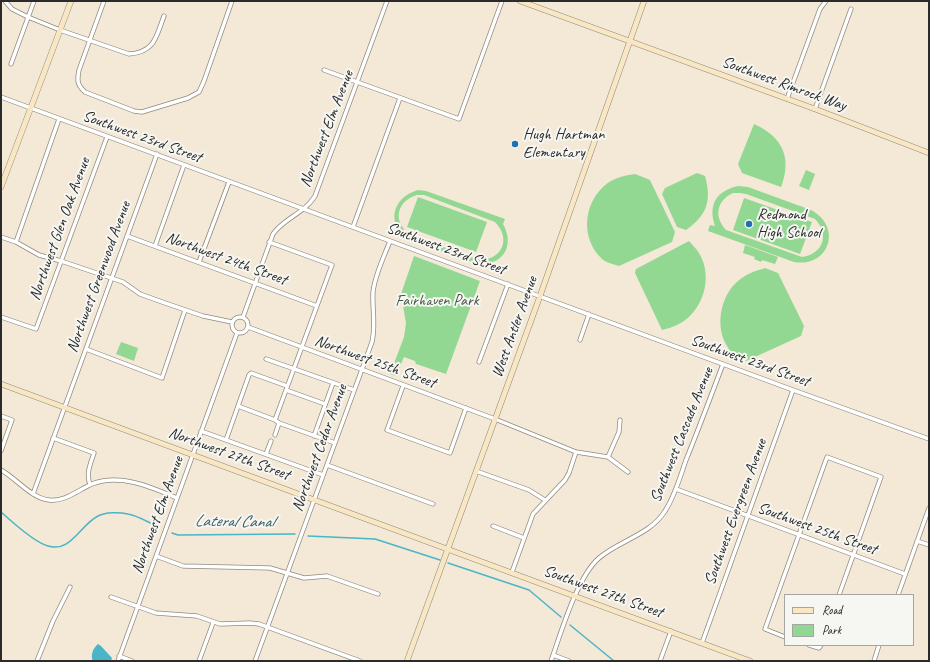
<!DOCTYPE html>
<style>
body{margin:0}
#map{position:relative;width:930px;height:662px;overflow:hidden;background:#f4e8d6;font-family:Caveat,sans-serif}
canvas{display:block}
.frame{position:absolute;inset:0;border:2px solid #2b2b2b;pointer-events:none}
.legend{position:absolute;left:784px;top:594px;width:130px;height:52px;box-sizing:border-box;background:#f6f6f2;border:1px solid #a5a5a2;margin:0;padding:5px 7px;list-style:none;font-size:12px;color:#2b2b2b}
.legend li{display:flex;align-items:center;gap:8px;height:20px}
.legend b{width:20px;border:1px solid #a5a5a2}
</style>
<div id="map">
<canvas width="930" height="662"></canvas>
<div class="frame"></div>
<ul class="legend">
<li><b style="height:5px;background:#f9e7c3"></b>Road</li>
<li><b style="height:11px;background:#93d892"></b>Park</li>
</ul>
</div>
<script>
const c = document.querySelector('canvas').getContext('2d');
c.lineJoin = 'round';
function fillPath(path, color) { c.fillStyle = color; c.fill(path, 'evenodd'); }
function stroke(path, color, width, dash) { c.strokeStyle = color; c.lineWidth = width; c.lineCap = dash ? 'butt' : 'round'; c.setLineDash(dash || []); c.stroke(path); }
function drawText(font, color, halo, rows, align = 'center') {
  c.font = font + ' Caveat,sans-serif'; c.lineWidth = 4; c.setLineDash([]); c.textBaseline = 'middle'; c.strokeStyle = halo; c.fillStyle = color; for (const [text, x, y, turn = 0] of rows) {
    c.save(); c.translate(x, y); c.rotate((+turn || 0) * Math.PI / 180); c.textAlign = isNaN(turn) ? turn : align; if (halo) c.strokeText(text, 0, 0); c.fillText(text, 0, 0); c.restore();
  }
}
const green = new Path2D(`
 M754,124C783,137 792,158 781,187L742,173L738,164Z
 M806,170L815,174L809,190L799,186Z
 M697,173L705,176C712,201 707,215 686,230L677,227L662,194L665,188Z
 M635,174L650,180L675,232L672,242L619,266C614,264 606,263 602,259C581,239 583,206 603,187C612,178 623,176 635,174Z
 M738,186L748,187L811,210C843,227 829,268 794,262L708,231L710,225L715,226C708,205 716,191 738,186ZM733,193H740L746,194L815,219C830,235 823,254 802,257L726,230C714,217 716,201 733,193Z
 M418,190L426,191L505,219L503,224C516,247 501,268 475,263L409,240C386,225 391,198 418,190ZM417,195H424L495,222C513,240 500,263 476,259L411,235C392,223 396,201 417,195Z
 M418,197L487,222L476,252L407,227Z
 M744,198L812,222L800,254L733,230Z
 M689,241C692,245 696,248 699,253C714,277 703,313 677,325C672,327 667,329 662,330L635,273L636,269Z
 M745,245L778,257L775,264L762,260L761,262L754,259L755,257L743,253Z
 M414,256L480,281L446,374L416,364L415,361L404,357L396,376L390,374L404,337L406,323L401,294Z
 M765,268L778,273L804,326L801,336L746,361C742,359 738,358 734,356C731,354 729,349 727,346C715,327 720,296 738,281C746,274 755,271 765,268Z
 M121,342L138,348L134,361L116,354Z`);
const water = new Path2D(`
 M98,644L101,646L112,658L111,661H93C90,656 93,648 98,644Z`);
const stream = new Path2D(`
 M1,512C12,522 35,543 48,546C71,553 80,525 98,516C106,512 119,512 128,514C139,516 149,523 159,527
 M172,533L178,535L295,534
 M308,536L375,539L440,560
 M448,563L529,590L561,617
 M570,625L614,661`);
const street = new Path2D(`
 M5,1L12,9L28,17L60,30L129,54C155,52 156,37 164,16
 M104,1L79,70C77,80 77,85 85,92L134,111L142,112L188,98L199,92L204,81L232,1
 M11,64L34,1
 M324,70L459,119L502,1
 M1,97L793,390L929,439
 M787,99L820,9L826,1
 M815,109L851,9
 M353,227L400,98
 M127,236L317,306
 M1,237L16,242L39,255L61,261L123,282L140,294L165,303L203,316L232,322
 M16,242L59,119
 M269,242L332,265L275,420
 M155,246L184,165
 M199,262L229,182
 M232 325a8 8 0 1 1 16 0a8 8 0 1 1-16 0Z
 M1,317L36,329L107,137
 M243,317L273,234C284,218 305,213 315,196L387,1
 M248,327L495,419L576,452L608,457L628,472
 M580,340L589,314
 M86,349L162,378L185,310
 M266,359L354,390
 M479,362L508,284
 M403,386L387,430L450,453L466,408
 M286,390L325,404
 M238,406L275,420L279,423L335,443
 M1,416L12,420L1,451
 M201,431L323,475
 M275,435L279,423
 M314,436L333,383
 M53,438L94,453C90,465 86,473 90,485
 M226,440L249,375L251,373L287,386
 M266,454L271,441
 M608,457L619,432L620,420
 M327,465L433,504
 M1,470C17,479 31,498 49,500C65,502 78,490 92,484C120,473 151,487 177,498
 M476,471L529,490L545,500
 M676,489L905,574
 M33,494L157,154
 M493,526L524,538
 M917,541L929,545
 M156,556L183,566L270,568L304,578L327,576L378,594
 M512,572L533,514L565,480L569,473L576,452
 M898,595L929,508
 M111,597L156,613L197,616L220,624L250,623L259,624L360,661
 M785,637L765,629L827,457L881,477L839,595
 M702,643L793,390
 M809,645L819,648L821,645
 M553,655L569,661
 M119,656L132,661
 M37,661L53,621L70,587
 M118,661L237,333
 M199,661L213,623
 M255,661L372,342C376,325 372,309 373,292C375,274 384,257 390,241
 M551,661C561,633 577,577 599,558C620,540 650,535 665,511C675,496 680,477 686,460C699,428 711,396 723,364
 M660,661L671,631
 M874,661L879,645`);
const secondary = new Path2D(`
 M520,1L815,109L929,153
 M1,187L71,1
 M1,384L750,661
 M407,661L540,296L644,1`);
const markers = [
 [515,144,4,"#1f6fb2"],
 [749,224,4,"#1f6fb2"]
];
const streetNames = [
 ["Southwest Rimrock Way",784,84,20],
 ["Northwest Elm Avenue",327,129,-69],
 ["Southwest 23rd Street",142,137,20],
 ["Northwest Glen Oak Avenue",60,229,-70],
 ["Southwest 23rd Street",446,249,20],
 ["Northwest 24th Street",226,259,20],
 ["Northwest Greenwood Avenue",99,277,-70],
 ["West Antler Avenue",515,327,-70],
 ["Southwest 23rd Street",750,361,20],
 ["Northwest 25th Street",375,362,20],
 ["Southwest Cascade Avenue",682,435,-68],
 ["Northwest Cedar Avenue",320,448,-70],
 ["Northwest 27th Street",229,454,20],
 ["Southwest Evergreen Avenue",736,512,-70],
 ["Northwest Elm Avenue",158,515,-70],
 ["Southwest 25th Street",817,529,20],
 ["Southwest 27th Street",603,592,20]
];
const poiNames = [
 ["Hugh Hartman",523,135],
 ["Elementary",523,153],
 ["Redmond",757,215],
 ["High School",757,233]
];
const parkNames = [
 ["Fairhaven Park",437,301]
];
const waterNames = [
 ["Lateral Canal",234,522,1]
];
fillPath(green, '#93d892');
fillPath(water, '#4ab5c7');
stroke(stream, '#4ab5c7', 1.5);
stroke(street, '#908a80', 5);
stroke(secondary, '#908a80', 6);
stroke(street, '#fff', 3.5);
stroke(secondary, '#f9e7c3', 5);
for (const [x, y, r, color] of markers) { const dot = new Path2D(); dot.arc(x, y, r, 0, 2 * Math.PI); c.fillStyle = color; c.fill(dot); stroke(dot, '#f6f6f2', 1.5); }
drawText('16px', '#2b2b2b', '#f6f6f2', streetNames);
drawText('16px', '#2b2b2b', '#f6f6f2', poiNames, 'left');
drawText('16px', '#455645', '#f6f6f2', parkNames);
drawText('italic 17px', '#365b62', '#f6f6f2', waterNames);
</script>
